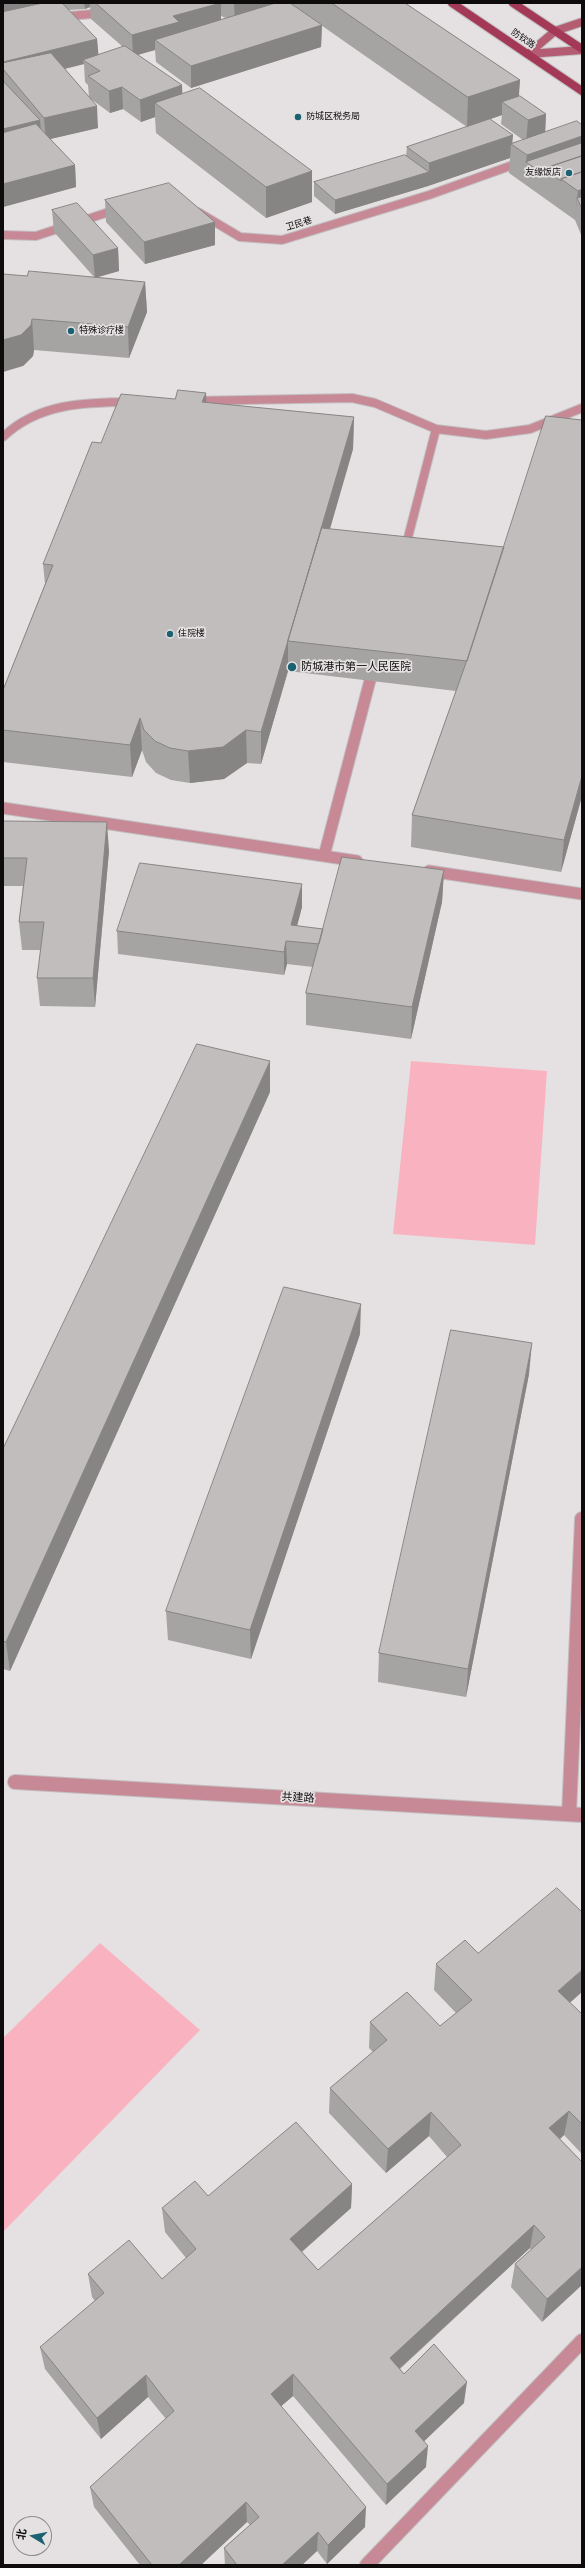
<!DOCTYPE html>
<meta charset="utf-8">
<style>
body{margin:0}
#map{position:relative;width:585px;height:2568px;overflow:hidden;background:#e5e1e2;font-family:Helvetica,"Noto Sans SC",sans-serif}
canvas{display:block}
.frame{position:absolute;inset:0;border:4px solid #0d0b0b;pointer-events:none}
.north{position:absolute;left:12px;top:2516px;width:40px;height:40px;box-sizing:border-box;background:#e5e1e2;border:1px solid #8f8b8c;border-radius:50%;rotate:280deg;font-size:11px;font-weight:700;line-height:16px;text-align:center;color:#0d0b0b}
.north::after{content:'';display:block;margin:auto;width:14px;height:18px;background:#1a6272;clip-path:polygon(50% 0,100% 100%,50% 72%,0 100%)}
</style>
<div id="map">
<canvas width="585" height="2568"></canvas>
<div class="frame"></div>
<div class="north">北</div>
</div>
<script>
const c = document.querySelector('canvas').getContext('2d');
c.lineJoin = 'round';
function fillPath(path, color) { c.fillStyle = color; c.fill(path, 'evenodd'); }
function stroke(path, color, width, dash) { c.strokeStyle = color; c.lineWidth = width; c.lineCap = dash ? 'butt' : 'round'; c.setLineDash(dash || []); c.stroke(path); }
function drawText(font, color, halo, rows, align = 'center') {
  c.font = font + ' Helvetica,"Noto Sans SC",sans-serif'; c.lineWidth = 3.5; c.setLineDash([]); c.textBaseline = 'middle'; c.strokeStyle = halo; c.fillStyle = color; for (const [text, x, y, turn = 0] of rows) {
    c.save(); c.translate(x, y); c.rotate((+turn || 0) * Math.PI / 180); c.textAlign = isNaN(turn) ? turn : align; if (halo) c.strokeText(text, 0, 0); c.fillText(text, 0, 0); c.restore();
  }
}
const green = new Path2D(`
 M411,1061L547,1071L535,1245L393,1234Z
 M100,1943L200,2030L3,2232V2038Z`);
const laneFar2 = new Path2D(`
 M58,17L92,14L125,3
 M190,401L352,398L375,403L436,429L486,435L530,429L582,408
 M3,437C38,403 86,402 133,402
 M404,553L436,429`);
const laneFar1 = new Path2D(`
 M3,808L357,861
 M324,856L374,665
 M429,871L582,894`);
const lane = new Path2D(`
 M569,1814L582,1519
 M367,2565L582,2341`);
const streetFar1 = new Path2D(`
 M198,212L240,237L282,240L429,195L524,161
 M3,235L36,236L121,208`);
const street = new Path2D(`
 M15,1782L582,1815`);
const secondary = new Path2D(`
 M528,54L555,31L582,22
 M528,54L582,50`);
const primary = new Path2D(`
 M452,3L582,91
 M513,3L582,49`);
const wall = new Path2D(`
 M3,3H405L520,80L518,96L546,114L545,132L582,125V237L575,220L509,173L510,158L428,186L335,214L314,196V182L406,156L407,147L467,127L308,16L322,25L321,47L191,88L156,62L155,50L138,55L182,94L312,171V202L266,218L156,133L155,117L141,122L123,109L110,113L91,99L98,128L50,139L75,165L76,187L3,207ZM90,7L91,19L123,47L98,55L97,39L68,10L85,9ZM221,16L226,18L221,20ZM84,64L85,82L88,85L89,97L65,69ZM502,115L501,124L523,140L512,143L513,135L482,122Z
 M105,200L215,222V245L145,264L106,222Z
 M52,210L118,248L119,271L96,277L145,282L147,312L129,358L34,350L33,356L23,366L27,276L94,277L54,232Z
 M206,393V403L354,417L353,449L330,529L504,547L582,420V796L561,872L411,847L412,815L456,691L288,671L261,764L247,763L224,779L190,783L171,780L156,773L146,762L142,750L132,777L3,762V690L45,584L43,564L101,443L175,399Z
 M3,821L109,851L95,1007L40,1006L37,978L41,950H22L19,922L23,886H3Z
 M444,870L442,902L411,1039L306,1025V993L313,967L287,964L284,975L118,954L117,931L302,907L297,926L323,929Z
 M270,1092L10,1671L3,1669V1449Z
 M360,1334L251,1659L168,1640L166,1611Z
 M529,1374L466,1697L378,1682L379,1653Z
 M478,1953L570,2003L582,2014V2154L564,2135L560,2139L582,2162L542,2322L511,2287L515,2264L531,2250L530,2248L400,2369L404,2374L464,2403L424,2441L426,2467L386,2505L293,2396L281,2406L365,2527L327,2564L317,2551L302,2565H225L224,2548L250,2525L247,2522L201,2565H140L94,2507L90,2487L166,2419L148,2397L101,2439L45,2369L40,2347L95,2301L92,2297L88,2274L162,2279L186,2258L165,2232L162,2208L208,2196L352,2184L351,2208L302,2252L318,2270L447,2157L429,2136L386,2173L329,2113L330,2088L373,2052L369,2048L370,2022L440,2026L456,2013L434,1990L436,1964Z`);
const shadedWall = new Path2D(`
 M3,3H47L3,23Z
 M84,3H90V7L85,9Z
 M221,3V25L155,40V50L133,56L132,35L173,16Z
 M234,3H291V4L235,22Z
 M322,25L321,47L191,88V66Z
 M97,39L99,60H83L84,64L13,81L3,69V62Z
 M520,80L518,110L502,102V115L467,127L468,97Z
 M182,85L183,107L155,103V117L141,122L140,100Z
 M122,87L123,109L110,113L109,91Z
 M97,106L98,128L46,140L44,118Z
 M546,114L545,136L526,142L528,120Z
 M40,120L42,142L3,152V129Z
 M513,135L512,145L511,144L510,158L428,186L335,214V200L429,172V163Z
 M582,136V206L577,198L575,220L578,191L561,179L543,169L526,162L527,155Z
 M75,165L76,187L3,207V184Z
 M312,171V202L266,218V187Z
 M215,222V245L145,264L144,242Z
 M118,248L119,271L95,278L93,255Z
 M145,282L147,312L129,358L128,327Z
 M32,319L34,350L33,356L23,366L3,372V340Z
 M206,393L207,424L202,402Z
 M354,417L353,449L297,642L288,641V671L261,764V732Z
 M140,718L142,750L132,777L130,745Z
 M246,730L247,763L224,779L190,783L188,751Z
 M582,776V796L561,872L564,840Z
 M107,822L109,851L95,1007L93,978Z
 M444,870L442,902L411,1039L412,1007Z
 M302,884V907L293,941L291,925Z
 M286,941L287,964L284,975V952Z
 M270,1061V1092L10,1671L6,1642Z
 M361,1304L360,1334L251,1659L250,1630Z
 M532,1343L529,1374L466,1697L468,1669Z
 M582,1970V1992L554,2017L558,1991Z
 M569,2111L564,2135L545,2153L549,2128Z
 M431,2112L429,2136L386,2173L388,2149Z
 M352,2184L351,2208L290,2262V2239Z
 M534,2225L530,2248L388,2379L390,2358Z
 M582,2267V2285L542,2322L547,2299Z
 M293,2374V2396L271,2415V2394Z
 M146,2375L148,2397L101,2439L97,2418Z
 M467,2382L464,2403L413,2452L415,2431Z
 M428,2446L426,2467L386,2505L387,2484Z
 M246,2502L247,2522L201,2565H179Z
 M366,2507L365,2527L327,2564L328,2545Z
 M318,2532L317,2551L302,2565H282Z`);
const building = new Path2D(`
 M43,3H62L97,39L3,62V12Z
 M96,3H221L173,16L179,22L132,35Z
 M276,3H290L322,25L191,66L155,40Z
 M332,3H405L520,80L468,97Z
 M125,46L182,85L140,100L122,87L109,91L88,76L100,71L83,60Z
 M51,53L97,106L44,118L3,69V63Z
 M3,81L40,120L3,129Z
 M200,88L312,171L266,187L155,103Z
 M520,96L546,114L528,120L502,102Z
 M490,119L513,135L429,163L407,147Z
 M577,121L582,125V136L527,155L511,144Z
 M36,124L75,165L3,184V133Z
 M582,143V156L543,169V174L526,162Z
 M405,155L429,172L335,200L314,182Z
 M582,156V172L561,179V181L543,169Z
 M582,172V189L578,191L561,179Z
 M169,183L215,222L144,242L105,200Z
 M582,197V209L577,198Z
 M77,203L118,248L93,255L52,210Z
 M29,271L145,282L128,327L32,319L31,325L21,335L3,340V274L27,276Z
 M178,390L206,393L202,402L354,417L261,732L246,730L223,747L188,751L170,748L155,741L144,730L140,718L130,745L3,730V690L53,565L43,564L92,442L101,443L121,394L175,399Z
 M546,416L582,420V776L564,840L412,815L467,660Z
 M322,528L504,547L467,661L288,641Z
 M3,821L107,822L93,978H37L44,922H19L27,858H3Z
 M342,857L444,870L412,1007L306,993Z
 M140,863L302,884L291,925L323,929L319,944L286,941L284,952L117,931Z
 M197,1044L270,1061L6,1642L3,1641V1449Z
 M284,1287L361,1304L250,1630L166,1611Z
 M451,1330L532,1343L468,1669L379,1653Z
 M557,1888L582,1912V1970L558,1991L582,2014V2124L569,2111L549,2128L582,2162V2267L547,2299L515,2264L545,2237L534,2225L390,2358L404,2374L434,2344L467,2382L415,2431L428,2446L387,2484L293,2374L271,2394L366,2507L328,2545L318,2532L282,2565H237L224,2548L259,2517L246,2502L179,2565H152L90,2487L174,2411L146,2375L97,2418L40,2347L104,2293L88,2274L129,2240L162,2279L196,2249L162,2208L195,2181L208,2196L296,2122L352,2184L290,2239L318,2270L461,2145L431,2112L388,2149L330,2088L387,2040L370,2022L407,1992L440,2026L472,2000L436,1964L465,1940L478,1953Z`);
const markers = [
 [298,117,4,"#1a6272"],
 [569,173,4,"#1a6272"],
 [71,331,4,"#1a6272"],
 [170,634,4,"#1a6272"],
 [292,667,5,"#1a6272"]
];
const farStreetnames = [
 ["防钦路",523,39,34],
 ["卫民巷",299,224,-17]
];
const farPoinames = [
 ["防城区税务局",306,117],
 ["友缘饭店",561,173,"right"],
 ["特殊诊疗楼",79,331],
 ["住院楼",178,634]
];
const poiNames = [
 ["防城港市第一人民医院",301,667]
];
const streetNames = [
 ["共建路",298,1798,3]
];
fillPath(green, '#f9b3c0');
stroke(laneFar2, '#c2bfc0', 10);
stroke(laneFar1, '#c2bfc0', 13);
stroke(lane, '#c2bfc0', 16);
stroke(streetFar1, '#c2bfc0', 10);
stroke(street, '#c2bfc0', 16);
stroke(secondary, '#c2bfc0', 10);
stroke(primary, '#c2bfc0', 10);
stroke(laneFar2, '#c78996', 8);
stroke(laneFar1, '#c78996', 11);
stroke(lane, '#c78996', 14);
stroke(streetFar1, '#c78996', 8);
stroke(street, '#c78996', 14);
stroke(secondary, '#b45c71', 8);
stroke(primary, '#a43857', 8);
fillPath(wall, '#a6a3a3');
fillPath(shadedWall, '#878484');
fillPath(building, '#c1bdbd');
stroke(building, '#878484', 1);
for (const [x, y, r, color] of markers) { const dot = new Path2D(); dot.arc(x, y, r, 0, 2 * Math.PI); c.fillStyle = color; c.fill(dot); stroke(dot, '#e5e1e2', 1.5); }
drawText('9px', '#0d0b0b', '#e5e1e2', farStreetnames);
drawText('9px', '#0d0b0b', '#e5e1e2', farPoinames, 'left');
drawText('11px', '#0d0b0b', '#e5e1e2', poiNames, 'left');
drawText('11px', '#0d0b0b', '#e5e1e2', streetNames);
</script>
